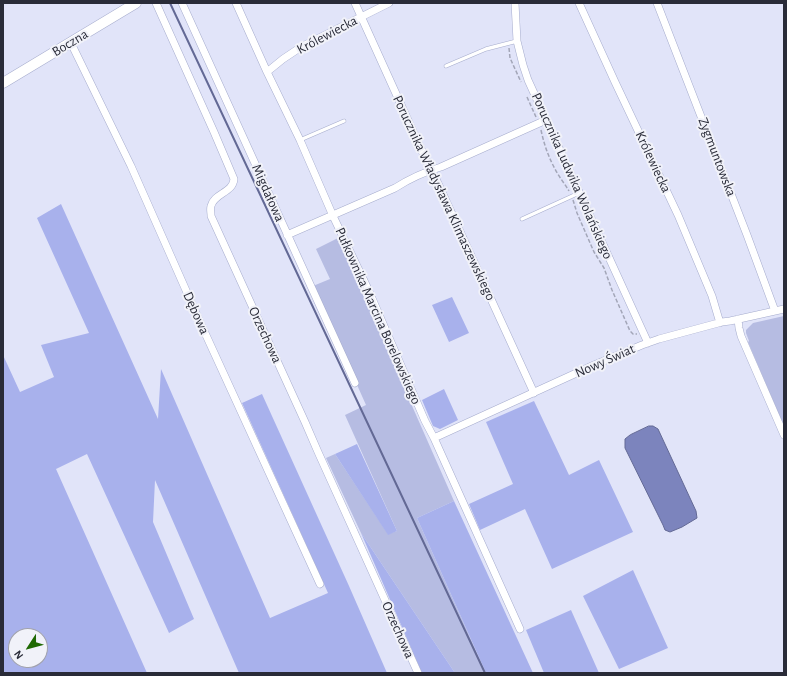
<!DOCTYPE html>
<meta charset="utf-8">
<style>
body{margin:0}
#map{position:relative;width:787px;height:676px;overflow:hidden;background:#e1e4f9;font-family:"Alegreya Sans",sans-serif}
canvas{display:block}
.frame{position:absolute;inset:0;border:4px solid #292b38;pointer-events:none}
.north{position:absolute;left:8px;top:628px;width:40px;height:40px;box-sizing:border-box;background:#f1f2f9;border:1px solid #a1a2ac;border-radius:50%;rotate:234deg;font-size:11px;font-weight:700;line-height:16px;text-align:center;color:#292b38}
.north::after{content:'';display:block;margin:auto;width:14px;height:18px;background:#1f6903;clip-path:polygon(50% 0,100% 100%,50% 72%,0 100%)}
</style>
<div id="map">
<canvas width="787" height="676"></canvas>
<div class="frame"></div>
<div class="north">N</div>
</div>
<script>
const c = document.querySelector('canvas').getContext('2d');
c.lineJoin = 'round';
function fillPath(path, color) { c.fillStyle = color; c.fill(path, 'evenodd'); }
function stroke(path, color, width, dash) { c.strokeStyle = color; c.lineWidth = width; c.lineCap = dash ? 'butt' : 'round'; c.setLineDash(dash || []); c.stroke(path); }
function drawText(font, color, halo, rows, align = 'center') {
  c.font = font + ' "Alegreya Sans",sans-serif'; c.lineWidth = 4; c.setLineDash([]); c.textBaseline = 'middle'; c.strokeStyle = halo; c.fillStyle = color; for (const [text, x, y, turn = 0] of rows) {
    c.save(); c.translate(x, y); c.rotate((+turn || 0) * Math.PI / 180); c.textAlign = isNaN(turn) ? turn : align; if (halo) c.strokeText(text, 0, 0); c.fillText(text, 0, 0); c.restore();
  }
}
const green = new Path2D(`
 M338,238L454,501L417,518L486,673H455L361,533L326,458L335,454L388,534L397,531L345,415L366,405L313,286L330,279L316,249Z
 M784,316V426L748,342L749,341L746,333V330L753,323Z`);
const forest = new Path2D(`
 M61,204L158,419L161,369L270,618L328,593L242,403L262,394L349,586L387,673H239L155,480L153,522L194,619L169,633L87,454L56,469L147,673H3V355L20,392L54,377L41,345L89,333L37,218ZM16,636H40V660H16Z
 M452,297L469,333L449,342L432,305Z
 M444,389L458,420L440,429L433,426L422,400Z
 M534,401L569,475L599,460L633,532L552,569L525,509L480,530L469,504L513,484L486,422Z
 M357,444L397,531L388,535L335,454Z
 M454,501L533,673H486L417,518Z
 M361,533L455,673H422Z
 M633,570L668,648L619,669L583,596Z
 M571,610L599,673H544L526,630Z`);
const water = new Path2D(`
 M649,426H653L658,429L696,511L697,518L682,527L670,532L665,530L663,525L625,448V439L630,435Z`);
const stream = new Path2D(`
 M170,3L485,673`);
const path = new Path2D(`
 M509,48L510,58L521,82
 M527,97L536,117
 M541,130C544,144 548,156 555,169C559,177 565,184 569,191
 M573,200L577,213L594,252L604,268L612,290L630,331L633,334H637`);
const lane = new Path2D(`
 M446,66L486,49L517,41
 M300,140L344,121
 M522,219L579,193`);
const street = new Path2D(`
 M156,3L214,132L234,179C233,193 214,193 211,206C210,209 211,212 211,216L305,422L318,452L418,673
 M182,3L355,383
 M236,3L267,72L300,140L333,216L368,289L425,421L434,438L520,629
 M355,3L426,160L436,179L534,393
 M515,3L517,41L523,65L528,80L648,343
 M579,3L615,82L678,215L712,296L720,323
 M657,3L747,235L775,311
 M71,43L131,166L200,322L320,584
 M267,72L283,59L301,47L389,3
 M287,235L395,188C409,179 424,172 441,167L546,120
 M738,319L739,328L741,336L784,435
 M434,438L594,365L642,345L659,339L722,322L730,321L784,309`);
const secondary = new Path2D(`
 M3,83L136,3`);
const streetNames = [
 ["Królewiecka",327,35,-28],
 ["Boczna",70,43,-31],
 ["Zygmuntowska",717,157,69],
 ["Królewiecka",653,162,65],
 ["Porucznika Ludwika Wolańskiego",572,176,66],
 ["Migdałowa",268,193,66],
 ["Porucznika Władysława Klimaszewskiego",444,198,65],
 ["Dębowa",196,313,66],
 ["Pułkownika Marcina Borelowskiego",378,316,66],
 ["Orzechowa",265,335,65],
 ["Nowy Świat",605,361,-24],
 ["Orzechowa",398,630,66]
];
fillPath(green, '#b6bce2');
fillPath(forest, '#a8b1ec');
fillPath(water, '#7c84bd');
stroke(water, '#636995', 1);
stroke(stream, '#636995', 2);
stroke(lane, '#a6accd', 4.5);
stroke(street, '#a6accd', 8);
stroke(secondary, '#a6accd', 11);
stroke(path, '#a3a6b8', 1.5, [4, 2]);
stroke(lane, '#fff', 3.5);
stroke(street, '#fff', 7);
stroke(secondary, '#fff', 10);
drawText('14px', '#292b38', '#f1f2f9', streetNames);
</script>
